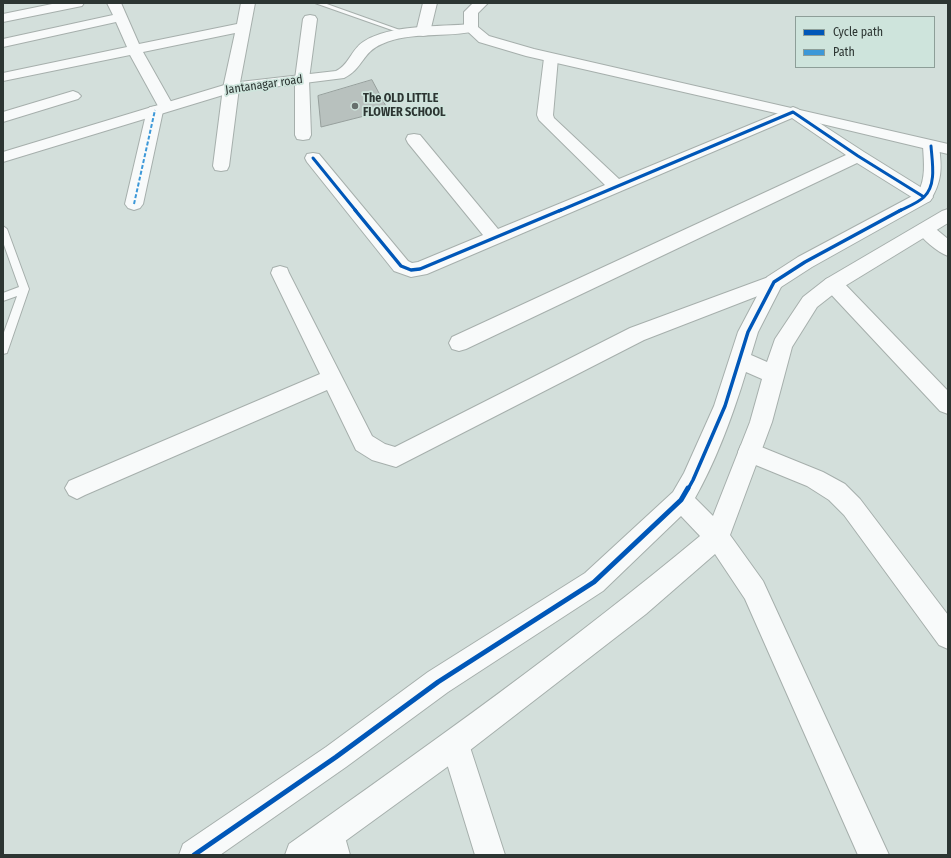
<!DOCTYPE html>
<style>
body{margin:0}
#map{position:relative;width:951px;height:858px;overflow:hidden;background:#d3dfdb;font-family:"Fira Sans Condensed",sans-serif}
canvas{display:block}
.frame{position:absolute;inset:0;border:4px solid #2c3532;pointer-events:none}
.legend{position:absolute;left:795px;top:16px;width:140px;height:52px;box-sizing:border-box;background:#cee4dc;border:1px solid #8d9e98;margin:0;padding:5px 7px;list-style:none;font-size:12px;color:#2c3532}
.legend li{display:flex;align-items:center;gap:8px;height:20px}
.legend b{width:20px;border:1px solid #8d9e98}
</style>
<div id="map">
<canvas width="951" height="858"></canvas>
<div class="frame"></div>
<ul class="legend">
<li><b style="height:5px;background:#0057b8"></b>Cycle path</li>
<li><b style="height:5px;background:#3c98d8"></b>Path</li>
</ul>
</div>
<script>
const c = document.querySelector('canvas').getContext('2d');
c.lineJoin = 'round';
function fillPath(path, color) { c.fillStyle = color; c.fill(path, 'evenodd'); }
function stroke(path, color, width, dash) { c.strokeStyle = color; c.lineWidth = width; c.lineCap = dash ? 'butt' : 'round'; c.setLineDash(dash || []); c.stroke(path); }
function drawText(font, color, halo, rows, align = 'center') {
  c.font = font + ' "Fira Sans Condensed",sans-serif'; c.lineWidth = 3.5; c.setLineDash([]); c.textBaseline = 'middle'; c.strokeStyle = halo; c.fillStyle = color; for (const [text, x, y, turn = 0] of rows) {
    c.save(); c.translate(x, y); c.rotate((+turn || 0) * Math.PI / 180); c.textAlign = isNaN(turn) ? turn : align; if (halo) c.strokeText(text, 0, 0); c.fillText(text, 0, 0); c.restore();
  }
}
const building = new Path2D(`
 M372,80L388,110L321,127L318,96Z`);
const service = new Path2D(`
 M315,3H324L411,34L406,35Z
 M3,226L7,229L29,289L8,350L7,353L3,354V335L17,296L3,301V293L19,287L3,242Z`);
const minor = new Path2D(`
 M57,3H84L82,6L77,7L3,22V14Z
 M107,3H121L139,44L237,24L241,3H255L239,88L229,166L227,170L221,171L215,170L213,166L223,88L235,33L143,52L174,107L171,110L163,111L143,204L140,208L134,210L128,208L125,204L147,110L150,107L158,106L130,55L3,81V73L127,47L116,22L3,47V39L113,15Z
 M423,3H437L430,32L428,35L423,36L418,35L416,32Z
 M310,15L315,16L317,19L309,79L311,135L309,139L303,140L297,139L295,135V79L303,19L305,16Z
 M551,54L556,55L558,58L553,115L554,118L619,179L793,107L798,109L864,152L930,193L933,197L930,201L924,203L918,201L857,163L466,349L459,351L452,349L449,343L452,337L846,155L792,118L427,274L411,277L394,271L307,162L305,158L307,154L313,153L319,154L408,261L412,263L418,262L483,235L408,143L406,139L408,135L414,134L420,135L498,229L605,185L539,120L537,115L544,58L546,55Z
 M73,91L78,93L81,96L78,99L3,122V112Z
 M925,223L931,225L948,239V256C937,252 922,239 916,229L919,225Z
 M280,266L287,268L289,273L372,436L385,444L395,447L630,328L774,275L781,277L783,282L781,287L644,340L396,467L372,460L356,450L327,390L85,495L77,499L69,495L65,488L69,481L320,374L271,273L273,268Z
 M833,277L840,279L948,391V414L940,411L826,289L823,284L826,279Z
 M749,442L823,472L845,484L860,499L948,615V649L939,645L844,515L829,500L807,486L741,459L738,452L741,445Z
 M455,730L465,734L469,744L505,855H475L441,744L445,734Z
 M330,819L341,823L350,855H320L315,834L319,823Z`);
const tertiary = new Path2D(`
 M471,24L476,25L478,28L476,31C445,38 411,31 382,44C362,52 363,69 344,78L233,92L3,162V152L231,83L336,71C349,65 351,50 363,42C390,24 439,27 471,24Z
 M931,141L937,142L939,146C942,169 942,181 930,201L812,267L781,287L758,332L751,355L767,362L775,339L803,297L826,279L942,211L948,209V223L840,289L817,307L792,347L772,422L730,535L763,581L889,855H858L745,599L715,554L646,614L465,754L326,855H285L289,844C429,745 568,646 700,536L681,516L603,591L448,692L346,767L220,855H179L183,844L326,747L428,672L585,573L673,492L684,473L714,406L738,332L767,277L798,257L918,193C926,178 924,163 923,146L925,142ZM746,372L762,379L750,422L713,516L695,498C716,461 734,412 746,372Z`);
const secondary = new Path2D(`
 M473,3H488L478,13V27L489,36L534,49L948,144V154L793,117L526,56L479,42L464,28V12Z`);
const quiet = new Path2D(`
 M134,204L155,110`);
const cyclewayFar2 = new Path2D(`
 M313,158L356,211
 M559,211L793,112L858,156L924,197
 M899,211C907,207 918,203 924,197C937,185 932,161 931,146`);
const cyclewayFar1 = new Path2D(`
 M355,210L401,266L411,270L420,269L561,210
 M688,489L693,480L725,406L748,332L774,282L805,262L901,210`);
const cycleway = new Path2D(`
 M194,855L336,757L438,682L594,582L681,500L688,488`);
const markers = [
 [355,106,4,"#66706d"]
];
const farStreetnames = [
 ["Jantanagar road",264,85,-8]
];
const farPoinames = [
 ["The OLD LITTLE",363,99],
 ["FLOWER SCHOOL",363,113]
];
fillPath(building, '#b8c1be');
stroke(building, '#969f9c', 1);
stroke(service, '#a6afac', 2);
stroke(minor, '#a6afac', 2);
stroke(tertiary, '#a6afac', 2);
stroke(secondary, '#a6afac', 2);
fillPath(service, '#f8fafa');
fillPath(minor, '#f8fafa');
fillPath(tertiary, '#f8fafa');
fillPath(secondary, '#f8fafa');
stroke(quiet, '#3c98d8', 2, [4, 2]);
stroke(cyclewayFar2, '#0057b8', 3);
stroke(cyclewayFar1, '#0057b8', 3.5);
stroke(cycleway, '#0057b8', 5);
for (const [x, y, r, color] of markers) { const dot = new Path2D(); dot.arc(x, y, r, 0, 2 * Math.PI); c.fillStyle = color; c.fill(dot); stroke(dot, '#cee4dc', 1.5); }
drawText('12px', '#2c3532', '#cee4dc', farStreetnames);
drawText('bold 12px', '#2c3532', '#cee4dc', farPoinames, 'left');
</script>
